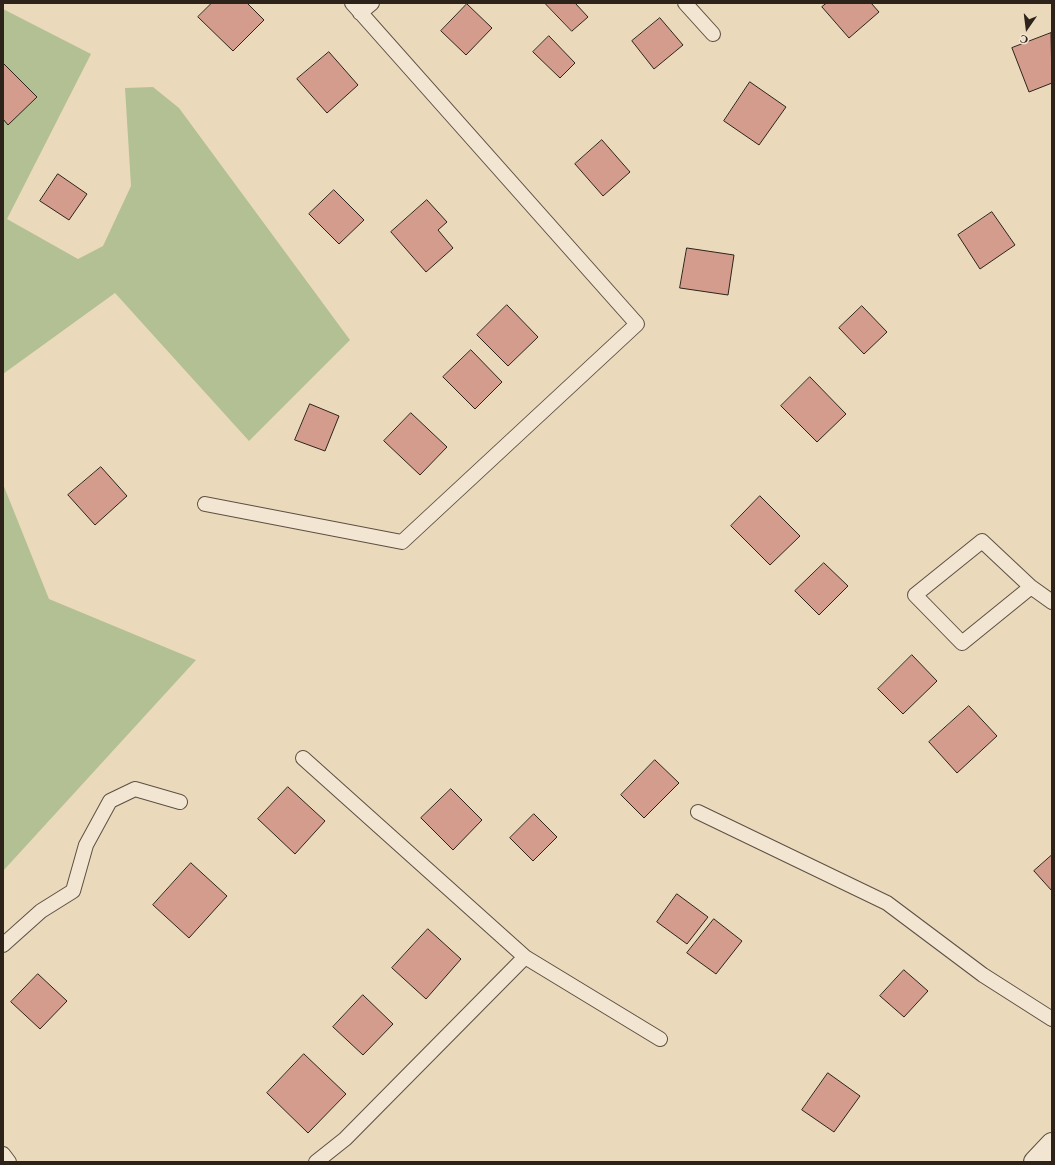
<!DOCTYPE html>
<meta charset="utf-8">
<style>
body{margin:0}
#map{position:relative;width:1055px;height:1165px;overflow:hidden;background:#ebd9bc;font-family:"EB Garamond",serif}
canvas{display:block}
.frame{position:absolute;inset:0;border:4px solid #2d231a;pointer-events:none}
.north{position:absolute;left:1007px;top:8px;width:40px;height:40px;-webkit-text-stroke:3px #f2e6d3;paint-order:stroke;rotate:194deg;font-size:11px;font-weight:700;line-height:16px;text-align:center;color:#2d231a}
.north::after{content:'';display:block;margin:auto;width:14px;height:18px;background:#2d231a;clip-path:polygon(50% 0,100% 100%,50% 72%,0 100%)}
</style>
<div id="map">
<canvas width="1055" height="1165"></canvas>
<div class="frame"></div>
<div class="north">С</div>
</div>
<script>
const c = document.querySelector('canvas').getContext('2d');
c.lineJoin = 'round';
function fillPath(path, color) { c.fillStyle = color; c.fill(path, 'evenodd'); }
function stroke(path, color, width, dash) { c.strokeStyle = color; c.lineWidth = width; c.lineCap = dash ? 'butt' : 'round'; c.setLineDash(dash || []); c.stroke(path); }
const green = new Path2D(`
 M3,9L91,54L7,219L78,259L103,246L131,186L125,88L153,87L179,108L350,340L249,441L115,293L3,374Z
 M3,484L49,599L196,660L3,871Z`);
const building = new Path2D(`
 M212,3H247L264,20L233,51L198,17Z
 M545,3H575L588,17L572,31Z
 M827,3H871L879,12L849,38L822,7Z
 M467,4L492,28L466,55L441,31Z
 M660,18L683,45L654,69L632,41Z
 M1051,33L1052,83L1029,92L1012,48Z
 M549,36L575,63L560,78L533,52Z
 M329,52L358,85L327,113L297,79Z
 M3,63L37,97L8,125L3,119Z
 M750,82L786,107L759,145L724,121Z
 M602,140L630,172L603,196L575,164Z
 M58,174L87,194L69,220L40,201Z
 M334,190L364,220L339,244L309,214Z
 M427,200L447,222L438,230L453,248L426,272L391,232Z
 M992,212L1015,245L980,269L958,235Z
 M687,248L734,255L728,295L680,288Z
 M507,305L538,337L508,366L477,335Z
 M862,306L887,332L864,354L839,328Z
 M471,350L502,382L475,409L443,377Z
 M810,377L846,414L817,442L781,406Z
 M310,404L339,416L325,451L295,440Z
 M411,413L447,447L420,475L384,441Z
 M101,467L127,496L95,525L68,495Z
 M760,496L800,536L770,565L731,526Z
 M824,563L848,586L819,615L795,591Z
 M912,655L937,681L903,714L878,689Z
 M969,706L997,736L957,773L929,742Z
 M655,760L679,783L644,818L621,795Z
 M288,787L325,821L295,854L258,819Z
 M451,789L482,820L453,850L421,818Z
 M534,814L557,837L533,861L510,838Z
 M1052,855V891L1034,871Z
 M191,863L227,896L189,938L153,905Z
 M677,894L708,917L687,944L657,922Z
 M714,919L742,941L716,974L687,953Z
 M428,929L461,959L426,999L392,968Z
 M904,970L928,991L904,1017L880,996Z
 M38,974L67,1001L40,1029L11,1002Z
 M363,995L393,1024L363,1055L333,1027Z
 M304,1054L346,1094L308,1133L267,1093Z
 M828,1073L860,1096L834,1132L802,1110Z`);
const lane = new Path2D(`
 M685,3L713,34
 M360,13L372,3
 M205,504L402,542L637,324L352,3
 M1031,587L962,643L915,595L982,541L1031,587L1052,602
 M303,758L525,957L345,1139L316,1162
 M698,812L887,903L983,975L1052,1019
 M3,945L41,911L73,891L86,845L110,801L135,789L180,802
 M525,957L660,1039
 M3,1154L9,1162`);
const street = new Path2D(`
 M1035,1162L1052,1144`);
fillPath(green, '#b3c094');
fillPath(building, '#d49c8d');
stroke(building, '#2d231a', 1);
stroke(lane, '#5c5042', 16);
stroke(street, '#5c5042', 24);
stroke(lane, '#f2e6d3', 14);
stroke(street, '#f2e6d3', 22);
</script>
